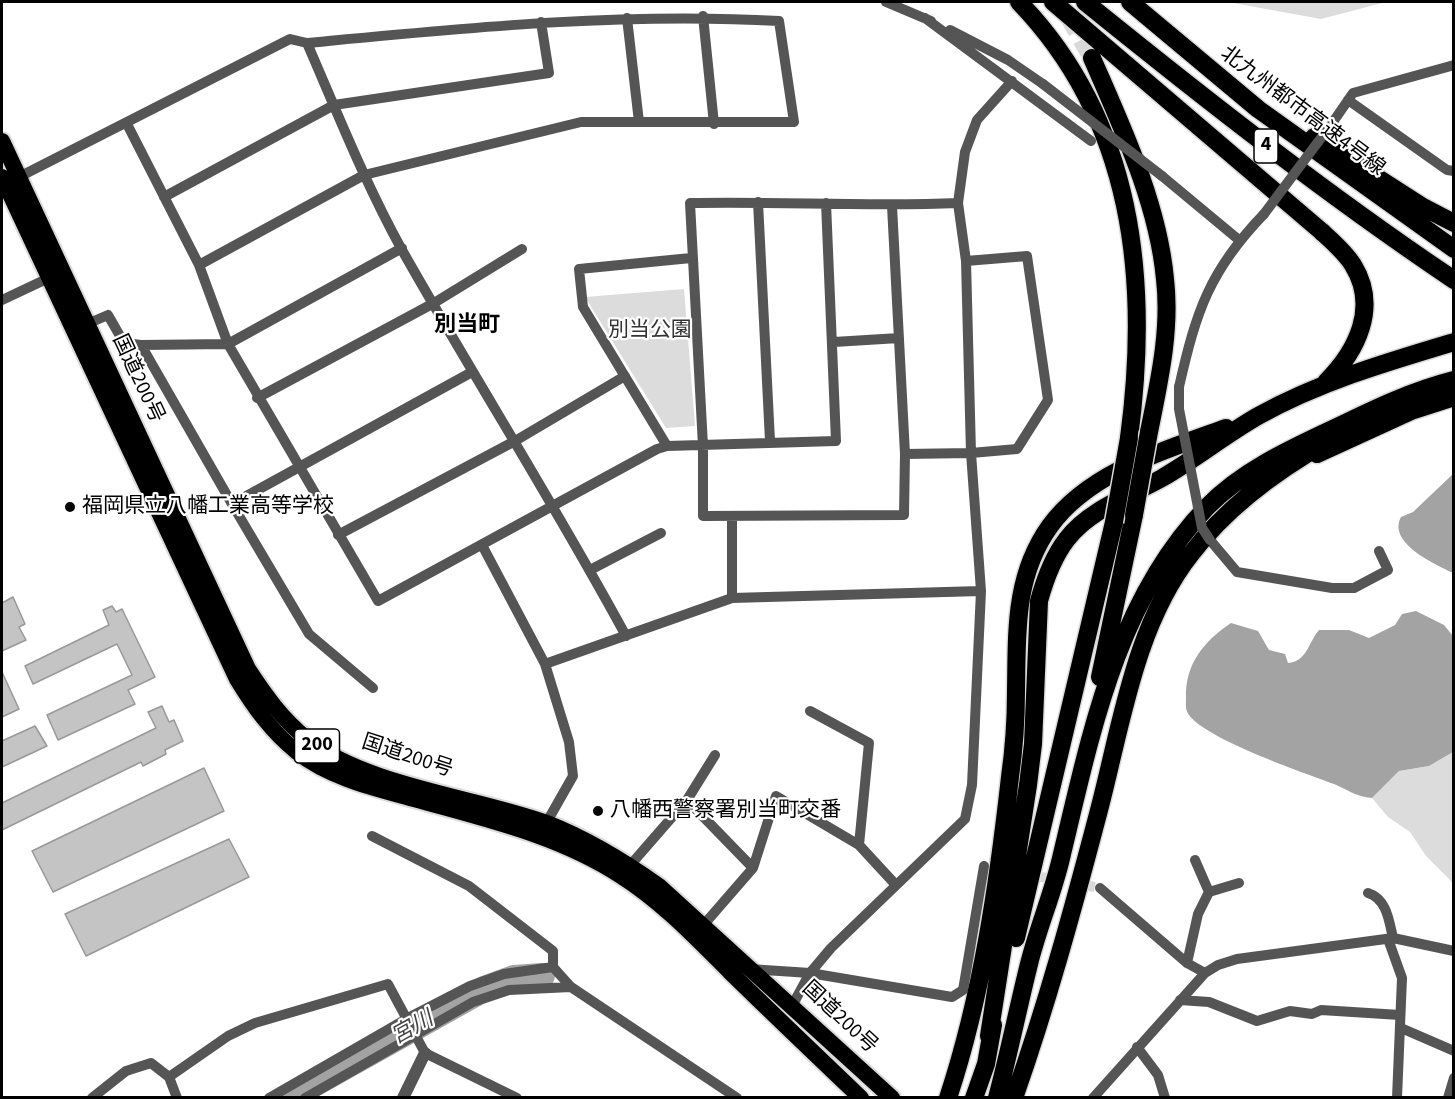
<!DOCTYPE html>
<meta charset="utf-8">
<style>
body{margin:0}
#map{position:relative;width:1455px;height:1099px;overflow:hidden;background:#fff;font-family:"Source Sans 3",sans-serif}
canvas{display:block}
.frame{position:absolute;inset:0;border:3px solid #000;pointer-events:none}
</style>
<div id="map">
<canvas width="1455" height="1099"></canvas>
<div class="frame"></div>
</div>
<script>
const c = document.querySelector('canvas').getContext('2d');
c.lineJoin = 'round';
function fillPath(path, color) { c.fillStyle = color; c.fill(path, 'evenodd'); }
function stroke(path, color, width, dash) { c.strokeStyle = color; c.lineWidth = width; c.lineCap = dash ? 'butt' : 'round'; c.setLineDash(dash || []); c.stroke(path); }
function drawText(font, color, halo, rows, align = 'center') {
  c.font = font + ' "Source Sans 3","Noto Sans JP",sans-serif'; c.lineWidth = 4.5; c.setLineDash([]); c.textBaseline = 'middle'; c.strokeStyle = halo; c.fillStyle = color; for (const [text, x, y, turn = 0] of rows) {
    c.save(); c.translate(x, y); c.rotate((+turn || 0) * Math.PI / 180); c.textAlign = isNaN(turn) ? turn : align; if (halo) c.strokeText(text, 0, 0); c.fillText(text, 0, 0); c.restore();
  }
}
const green = new Path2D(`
 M1228,2H1386L1321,19Z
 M684,289L695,426L666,428L585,297Z
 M1453,752V883L1426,856L1410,832L1388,817L1372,798L1399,771L1429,766Z`);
const water = new Path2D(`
 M1453,474V573C1435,564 1387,543 1401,517L1413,512Z
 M1416,611L1444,625L1453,636V752L1429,766L1399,771L1372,798C1357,797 1348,790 1334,784C1304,773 1206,739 1189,715C1185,710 1186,704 1186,698C1185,664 1204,641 1231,623L1258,631L1269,650L1285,654L1288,663C1307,662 1309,641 1319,630H1349L1369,638L1395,625L1402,614Z`);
const river = new Path2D(`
 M289,1098L484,989L514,978L542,976`);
const building = new Path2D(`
 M13,597L25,624L19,627L26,640L2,651V603Z
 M112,606L116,612L122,609L155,677L128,690L135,704L58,740L47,715L132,675L117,644L33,684L25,666L109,625L103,610Z
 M2,672L19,709L2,717Z
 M162,706L169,722L174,720L183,741L165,750L166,754L143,766L141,762L2,830V803L156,728L148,712Z
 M35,726L47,746L2,767V741Z
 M204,768L224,811L53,892L32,851Z
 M229,839L249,877L86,956L65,914Z`);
const minorTunnel = new Path2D(`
 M1026,874L1100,888`);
const motorwayTunnel = new Path2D(`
 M1068,16L1092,58`);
const minor = new Path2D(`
 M886,2L931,21
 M703,16L714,124
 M627,18L639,122
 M925,18L1091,141
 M950,30L1008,60L1043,84
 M307,43C337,112 365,183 402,250C475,379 555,505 626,636
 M1348,100L1447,170L1454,171
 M1333,122L1353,93L1454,65
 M127,124L199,265L228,344L378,601L657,449L667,446
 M1162,176L1239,240
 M15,179L290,39L307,43C465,28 621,12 779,21L794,122H581L364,175L199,265
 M164,197L334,105L549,73L541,22
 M758,202L770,441
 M892,206L905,454L904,515L703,516V446L690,203C779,201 869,207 958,203
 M691,258L579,269L583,307L667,446L836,441L826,203
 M2,300L53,276
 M87,324L108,315L124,343L141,345L228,344L402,248
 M834,342L899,338
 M141,345L232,504
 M1179,387C1196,312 1209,271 1264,214
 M257,398L434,303L522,249
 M905,454L971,453L1017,449L1048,400L1027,256L966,261
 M732,516V598
 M338,535L515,441L625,376
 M1210,540L1237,572L1332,588H1354L1388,570L1379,551
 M482,545L545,664L569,742L573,776L544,827
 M590,570L661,533
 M545,664L732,598L981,591
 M373,688L309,634L232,504L472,372
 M810,711L869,743L859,845L895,884
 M715,755L687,800L753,868L776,796L859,845
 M372,836L469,886L553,951V967L571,987L737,1098
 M1195,860L1209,892
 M626,870L687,800
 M1100,888L1187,963L1205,973
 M1368,893C1387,899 1389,921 1393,938
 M700,929L753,868
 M1388,939L1402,978L1397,1098
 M1187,963L1198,914L1209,892L1239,883
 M749,969L810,973L952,997L963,990L984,866
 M1180,1000L1209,1002L1257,1021L1290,1011L1312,1014L1321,1010L1400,1015
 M792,1006L810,973L831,948L965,819L972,785L981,591L971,453L966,261L958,203L965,152L977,120L1012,81
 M1401,1028L1454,1051
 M1137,1047L1158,1075L1165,1098
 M169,1077L228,1036L255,1023L388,984L425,1053L517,1098
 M92,1098L126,1071L151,1063L169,1077L177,1098
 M269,1098L408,1018L470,986L504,974L553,967
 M305,1098L473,1002L509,990L571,987
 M1093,1098L1205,973L1218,965L1237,959L1393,938L1454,951
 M1448,1098L1454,1078`);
const tertiary = new Path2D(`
 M403,1098L425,1053`);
const trunk = new Path2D(`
 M2,141L248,669C265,695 282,719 307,739C366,786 476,797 547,823C588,839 624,861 659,886L892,1098
 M2,177L237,679C254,707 271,731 297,752C330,778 374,788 414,799C485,819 558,835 621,876C662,902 696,938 730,972C773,1014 817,1056 861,1098`);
const motorway = new Path2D(`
 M1019,2C1134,121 1150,280 1129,438
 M1053,2L1321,231C1332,241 1345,252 1353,265C1379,307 1357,351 1326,382
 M1085,2C1205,99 1326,194 1454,280
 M1130,2L1258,109L1454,249
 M1092,58C1122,127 1158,203 1165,279C1171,330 1159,382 1149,432
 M1314,137L1423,207L1454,223
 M1317,454L1411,411L1454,397
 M1100,677L1134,515
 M1016,938L1114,522
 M989,1036L1028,785L1033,744L1039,601C1045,579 1053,557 1067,539C1090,509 1130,496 1162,478C1195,459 1225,435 1258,416C1319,382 1387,362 1454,342
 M948,1098C982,995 998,885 1010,777C1014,749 1016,720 1016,691C1017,632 1014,576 1050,526C1090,471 1166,450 1226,428
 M974,1098L986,1064L993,1025
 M997,1098C1009,1053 1018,1008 1029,964C1038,927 1054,891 1062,854C1091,733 1117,600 1207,507C1242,471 1290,449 1335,428C1374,409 1411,391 1454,380
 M1014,1098C1047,1004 1073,909 1098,814C1121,728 1134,626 1191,554C1226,508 1276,471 1327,442`);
const minorBridge = new Path2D(`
 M1043,84L1162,176
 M1264,214L1333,122
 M1179,387V409L1202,528L1210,540`);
const motorwayBridge = new Path2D(`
 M1134,515L1149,432
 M1114,522L1129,438`);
const markers = [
 [70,507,6,"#000"],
 [598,811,6,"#000"]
];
const shields = [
 [1266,146,24],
 [317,746,45]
];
const shieldNames = [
 ["4",1266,146],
 ["200",317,746]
];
const streetNames = [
 ["北九州都市高速4号線",1302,112,37],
 ["国道200号",137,379,65],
 ["国道200号",407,757,18],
 ["国道200号",839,1018,43]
];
const parkNames = [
 ["別当公園",650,331]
];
const poiNames = [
 ["福岡県立八幡工業高等学校",82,507],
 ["八幡西警察署別当町交番",610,811]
];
const neighbourhoodNames = [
 ["別当町",467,326]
];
const waterNames = [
 ["宮川",413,1029,-29]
];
fillPath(green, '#dcdcdc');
fillPath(water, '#a3a3a3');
stroke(river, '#a3a3a3', 26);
fillPath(building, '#c4c4c4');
stroke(building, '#999', 1.5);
stroke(minorTunnel, '#d9d9d9', 10, [10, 5]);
stroke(motorwayTunnel, '#d9d9d9', 18, [18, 9]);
stroke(trunk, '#dbdbdb', 20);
stroke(motorway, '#dbdbdb', 21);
stroke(minor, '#555', 10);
stroke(tertiary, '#555', 12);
stroke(trunk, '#000', 16);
stroke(motorway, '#000', 18);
stroke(motorwayBridge, '#dbdbdb', 21, []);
stroke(minorBridge, '#555', 10);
stroke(motorwayBridge, '#000', 18);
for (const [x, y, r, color] of markers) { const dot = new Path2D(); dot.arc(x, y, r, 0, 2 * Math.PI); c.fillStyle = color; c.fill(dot); stroke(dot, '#fff', 2); }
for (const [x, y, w] of shields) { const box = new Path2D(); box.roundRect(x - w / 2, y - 17, w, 34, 4.5); c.fillStyle = '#fff'; c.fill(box); stroke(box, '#000', 1.5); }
drawText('bold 20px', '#000', null, shieldNames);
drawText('21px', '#000', '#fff', streetNames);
drawText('21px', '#333', '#fff', parkNames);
drawText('21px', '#000', '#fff', poiNames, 'left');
drawText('bold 22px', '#000', '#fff', neighbourhoodNames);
drawText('italic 22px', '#444', '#fff', waterNames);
</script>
